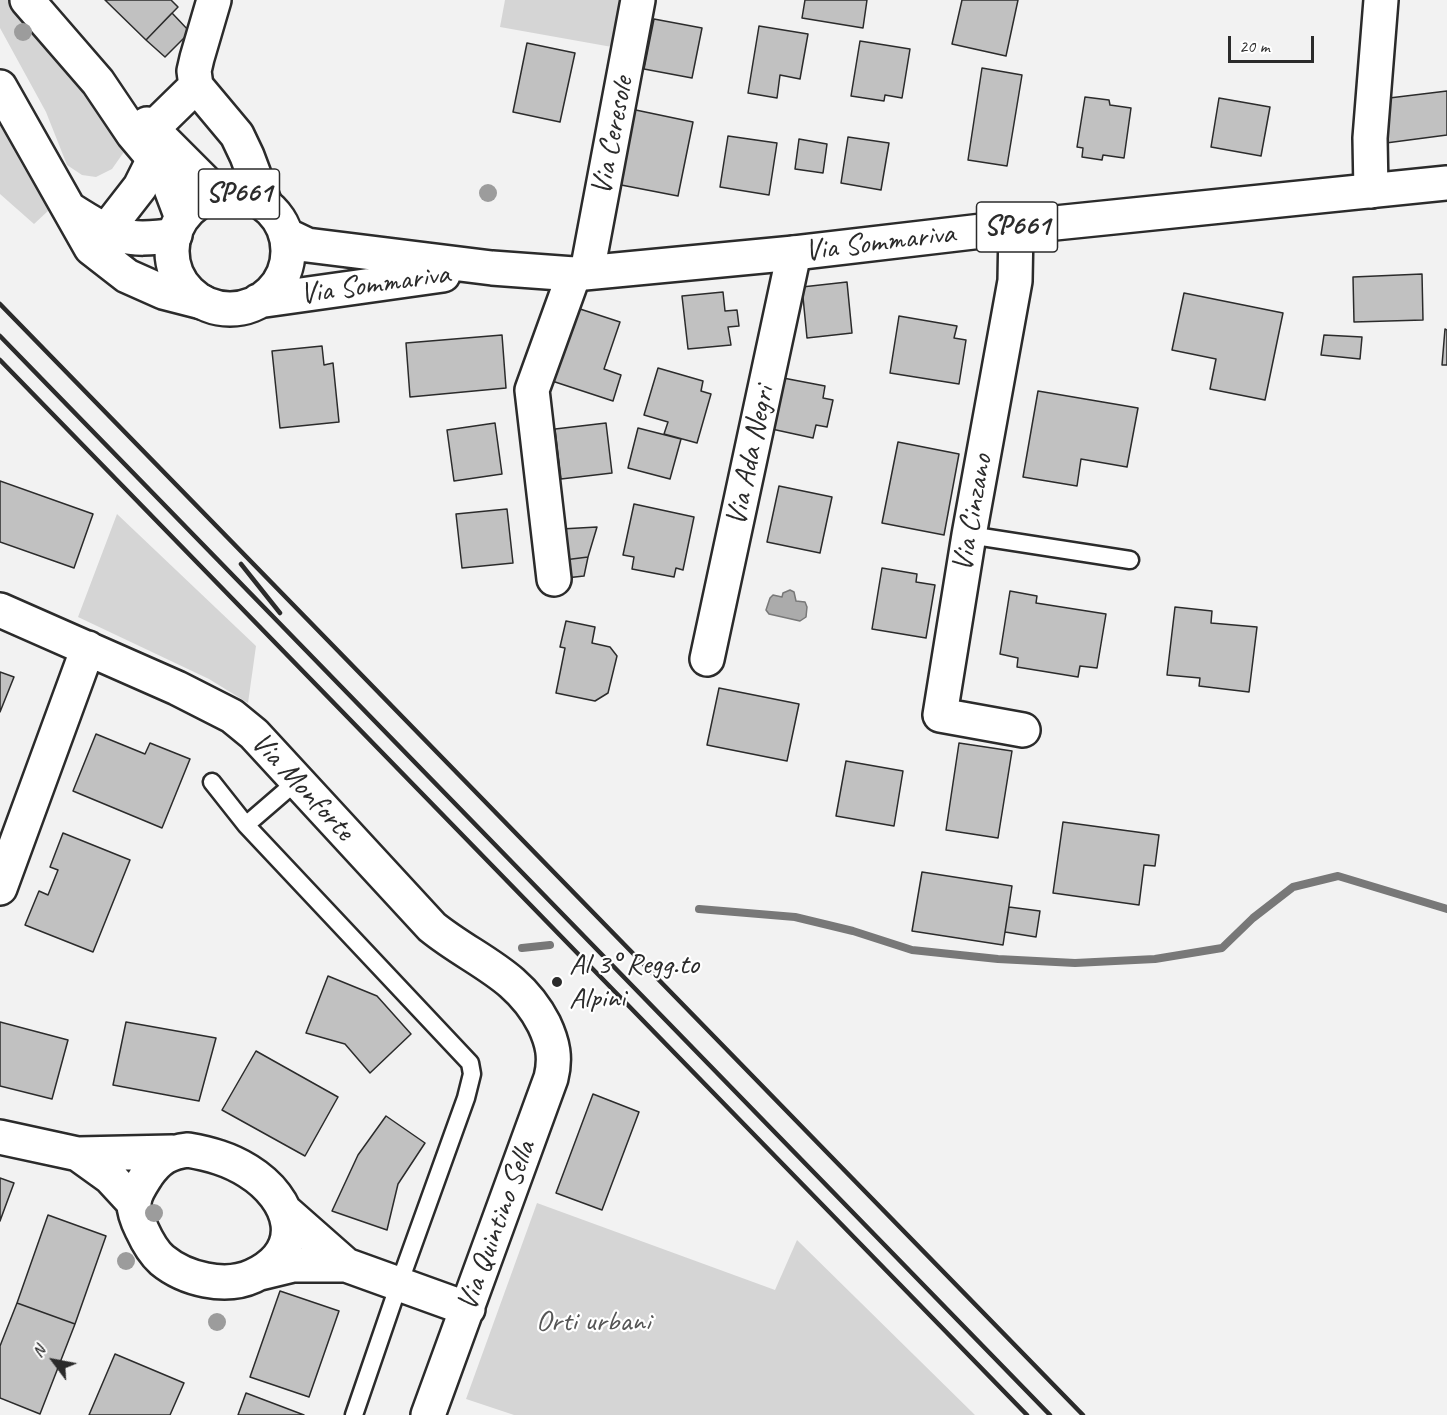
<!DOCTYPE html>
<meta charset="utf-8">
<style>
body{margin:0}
#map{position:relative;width:1447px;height:1415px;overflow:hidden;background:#f2f2f2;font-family:Caveat,sans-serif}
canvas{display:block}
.north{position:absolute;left:24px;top:1331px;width:60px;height:60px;-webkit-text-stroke:4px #fff;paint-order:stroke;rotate:302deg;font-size:16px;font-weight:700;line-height:24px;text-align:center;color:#2b2b2b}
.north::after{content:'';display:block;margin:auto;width:21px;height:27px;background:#2b2b2b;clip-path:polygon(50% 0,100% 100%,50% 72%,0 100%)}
.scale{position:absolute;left:1228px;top:36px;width:86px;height:27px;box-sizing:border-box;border:3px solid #2b2b2b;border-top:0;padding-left:8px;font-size:18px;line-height:21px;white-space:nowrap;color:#2b2b2b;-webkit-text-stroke:4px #fff;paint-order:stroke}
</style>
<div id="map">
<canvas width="1447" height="1415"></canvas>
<div class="north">N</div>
<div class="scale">20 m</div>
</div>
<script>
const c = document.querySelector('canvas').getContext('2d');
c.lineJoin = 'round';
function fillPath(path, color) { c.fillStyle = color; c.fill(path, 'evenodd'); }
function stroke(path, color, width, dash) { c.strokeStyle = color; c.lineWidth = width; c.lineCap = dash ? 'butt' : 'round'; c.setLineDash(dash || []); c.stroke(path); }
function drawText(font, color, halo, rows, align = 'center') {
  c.font = font + ' Caveat,sans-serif'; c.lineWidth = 4.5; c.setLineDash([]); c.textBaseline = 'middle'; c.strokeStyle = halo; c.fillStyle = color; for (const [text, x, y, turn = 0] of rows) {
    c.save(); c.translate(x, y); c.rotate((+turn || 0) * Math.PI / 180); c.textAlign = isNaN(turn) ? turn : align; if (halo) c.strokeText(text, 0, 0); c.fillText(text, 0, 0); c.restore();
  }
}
const green = new Path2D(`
 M0,0H9L52,53L128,132L126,149L112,169L96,177L82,175L67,165L46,112L0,28Z
 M505,0H622L612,47L500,27Z
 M0,119L21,163L49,210L34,224L0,194Z
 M117,514L256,646L248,703L209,679L78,617Z
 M537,1203L775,1290L797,1240L975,1415H514L466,1399Z`);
const water = new Path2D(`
 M790,590L794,592L796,601L805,602L807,607L806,617L800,621L769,614L766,610L770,598L773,595L782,597L783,593Z`);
const stream = new Path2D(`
 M699,909L795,917L853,931L912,950L998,959L1075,963L1155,959L1222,948L1253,918L1293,887L1338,876L1447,909
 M522,948L550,945`);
const building = new Path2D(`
 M105,0H171L178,7L146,40Z
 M805,0H867L863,28L802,18Z
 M962,0H1018L1006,56L952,44Z
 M172,13L190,32L165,57L146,40Z
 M654,19L702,28L692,78L644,69Z
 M759,26L808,34L800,79L780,75L777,98L748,93Z
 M860,41L910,49L902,98L885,95L884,101L851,96Z
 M527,43L575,53L560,122L513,112Z
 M982,68L1022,75L1007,166L968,160Z
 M1447,91V135L1386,143L1381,99Z
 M1085,97L1109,100L1110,105L1131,108L1124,158L1103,155L1102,160L1082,157L1083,148L1077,147Z
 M1219,98L1270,107L1261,156L1211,147Z
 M631,109L693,122L678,196L616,184Z
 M728,136L777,143L769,195L720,187Z
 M848,137L889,143L881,190L841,183Z
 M799,139L827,144L823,173L795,169Z
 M1422,274L1423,320L1354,322L1353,277Z
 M847,282L852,333L807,338L802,287Z
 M723,292L725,311L737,310L739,326L728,327L731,345L688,349L682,296Z
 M1184,293L1283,313L1265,400L1210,389L1216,359L1172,350Z
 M574,307L620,322L604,369L621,375L613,401L549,380Z
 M899,316L957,326L954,338L966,340L959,384L890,373Z
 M1445,329L1447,330V365H1442Z
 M502,335L506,388L410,397L406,343Z
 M1324,335L1362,337L1360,359L1321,355Z
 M322,346L324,365L333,363L339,422L280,428L272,351Z
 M658,368L703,381L701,391L711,394L697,443L664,434L668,422L644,415Z
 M778,377L825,386L823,398L833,400L827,427L816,425L813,438L767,428Z
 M1038,391L1138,408L1127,467L1081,459L1077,486L1023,477Z
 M495,423L502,474L454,481L447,430Z
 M606,423L612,473L561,479L555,429Z
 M638,428L681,439L670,479L628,468Z
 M898,442L959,454L944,535L882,523Z
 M0,481L93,514L74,568L0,542Z
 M779,486L832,497L820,553L767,542Z
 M634,504L694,517L683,570L676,568L674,577L632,569L634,557L623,555Z
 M507,509L513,563L462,568L456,514Z
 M597,527L588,557L564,560L561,529Z
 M588,557L584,576L566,578L564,560Z
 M882,568L917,574L916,582L935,585L926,638L872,629Z
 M1010,591L1037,596L1036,603L1106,614L1097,668L1080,666L1078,677L1017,667L1018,658L1000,654Z
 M1175,607L1212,611L1211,623L1257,627L1249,692L1199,686L1200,678L1167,675Z
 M566,621L595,627L592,643L610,647L617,656L608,693L595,701L556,693L565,648L560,647Z
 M0,672L14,677L0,712Z
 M719,688L799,704L787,761L707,745Z
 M96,734L145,754L150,743L190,759L162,828L73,791Z
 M959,743L1012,751L998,838L946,830Z
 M846,761L903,771L894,826L836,816Z
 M1063,822L1159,835L1155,866L1144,865L1139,905L1053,893Z
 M63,833L130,860L93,952L25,925L39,891L48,895L58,870L50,867Z
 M922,872L1012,886L1003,945L912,931Z
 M1009,907L1040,911L1036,937L1005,932Z
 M328,976L377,996L411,1034L370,1073L345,1044L306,1033Z
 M0,1022L68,1040L52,1099L0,1086Z
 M126,1022L216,1038L199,1101L113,1085Z
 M256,1051L338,1097L305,1156L222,1110Z
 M593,1094L639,1112L602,1210L556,1193Z
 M386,1116L425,1143L398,1184L387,1230L332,1211L358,1155Z
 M0,1178L14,1183L0,1221Z
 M48,1215L106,1236L75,1324L17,1303Z
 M280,1291L339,1311L309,1397L250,1377Z
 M17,1303L75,1324L40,1414L0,1398V1346Z
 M115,1354L184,1383L170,1415H89Z
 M246,1393L304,1415H238Z`);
const lane = new Path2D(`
 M969,535L1130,560
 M212,782L246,825L470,1063L472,1074L466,1098L399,1284L354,1415
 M246,825L297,781`);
const street = new Path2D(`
 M214,0L197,58L194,71L196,86L237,135L247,156L265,204
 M0,87L91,248L127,276L163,292L202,302
 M152,129L196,86
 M1371,191L1370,138L1381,0
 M71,210C112,236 125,243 175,235
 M1016,227L1015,281L969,535L940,715L1023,730
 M105,232L140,187L154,159
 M587,272L638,0
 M554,579L532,390L574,274
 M0,610L177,688L232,716L254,734L432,927C474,961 518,973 544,1024C553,1043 556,1058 551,1078L428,1415
 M707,659L794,253
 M0,888L88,648
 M0,1137L78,1154L172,1152
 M188,1150C210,1154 229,1159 248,1171C293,1199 308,1250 253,1276C225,1289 185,1279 162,1260C153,1252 147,1241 142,1230C138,1222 134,1213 134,1204C134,1194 142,1183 147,1175C158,1159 169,1152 188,1150Z
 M78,1154L110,1177L134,1203
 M287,1213L346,1265
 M260,1273L293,1265H346L468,1309`);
const primary = new Path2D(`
 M27,0L98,82L133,134L154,159L170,186L182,218
 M147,124L217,194
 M172 251a58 58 0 1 1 116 0a58 58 0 1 1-116 0Z
 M286,235L307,245L492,268L574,274L794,253L1016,227L1447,183
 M258,301L443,275`);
const rail = new Path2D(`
 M0,304L1083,1415
 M0,336L1050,1415
 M0,360L1027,1415
 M241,564L280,613`);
const trees = [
 [23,32],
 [488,193],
 [154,1213],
 [126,1261],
 [217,1322]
];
const markers = [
 [557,982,6,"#2b2b2b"]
];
const shields = [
 [239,194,81],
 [1017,227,81]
];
const shieldNames = [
 ["SP661",239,194],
 ["SP661",1017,227]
];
const streetNames = [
 ["Via Ceresole",613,136,-79],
 ["Via Sommariva",880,243,-7],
 ["Via Sommariva",375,285,-8],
 ["Via Ada Negri",751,456,-78],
 ["Via Cinzano",973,513,-80],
 ["Via Monforte",302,787,47],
 ["Via Quintino Sella",497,1226,-70]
];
const poiNames = [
 ["Al 3° Regg.to",569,965],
 ["Alpini",569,999]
];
const parkNames = [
 ["Orti urbani",593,1322]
];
fillPath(green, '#d5d5d5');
fillPath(water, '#ababab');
stroke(water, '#787878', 1.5);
stroke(stream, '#787878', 8);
fillPath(building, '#c1c1c1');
stroke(building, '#2b2b2b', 1.5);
stroke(lane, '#2b2b2b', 21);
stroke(street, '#2b2b2b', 38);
stroke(primary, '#2b2b2b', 38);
stroke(lane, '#fff', 16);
stroke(street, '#fff', 33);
stroke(primary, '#fff', 33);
stroke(rail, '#2b2b2b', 4.5);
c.fillStyle = '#9c9c9c';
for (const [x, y] of trees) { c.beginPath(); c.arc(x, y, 9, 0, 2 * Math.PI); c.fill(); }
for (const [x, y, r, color] of markers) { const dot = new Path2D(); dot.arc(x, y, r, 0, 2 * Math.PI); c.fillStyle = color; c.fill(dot); stroke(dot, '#fff', 2); }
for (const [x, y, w] of shields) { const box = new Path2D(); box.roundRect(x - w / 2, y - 25, w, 50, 4.5); c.fillStyle = '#fff'; c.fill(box); stroke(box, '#2b2b2b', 1.5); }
drawText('bold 28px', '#2b2b2b', null, shieldNames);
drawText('30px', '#2b2b2b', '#fff', streetNames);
drawText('30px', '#2b2b2b', '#fff', poiNames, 'left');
drawText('30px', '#565656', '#fff', parkNames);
</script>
